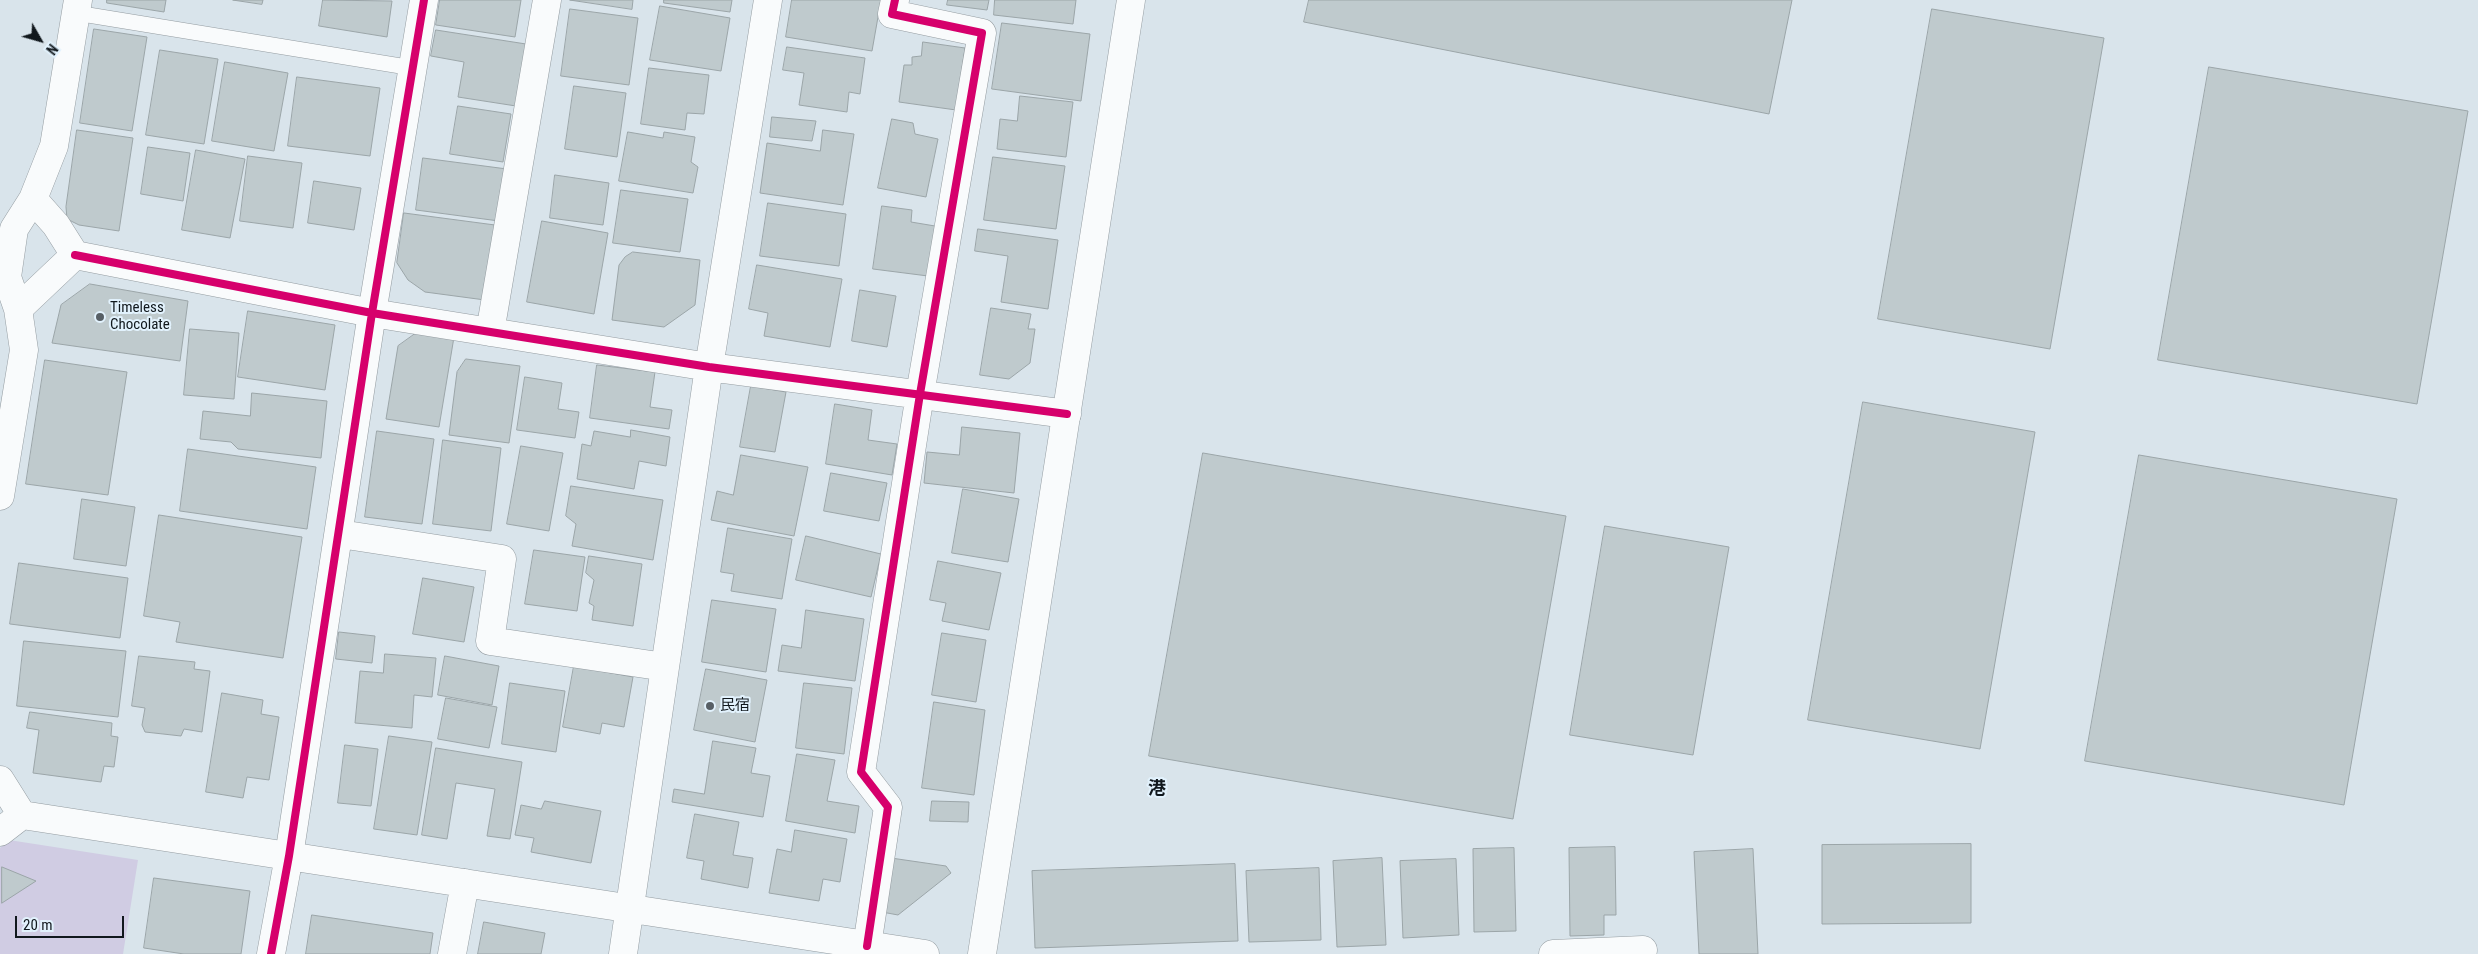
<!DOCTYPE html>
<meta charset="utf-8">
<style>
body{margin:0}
#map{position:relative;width:2478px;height:954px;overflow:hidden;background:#d9e4eb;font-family:"Roboto Condensed",sans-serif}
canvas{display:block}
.north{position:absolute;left:15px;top:15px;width:50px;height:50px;-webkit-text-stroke:4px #e2f2fd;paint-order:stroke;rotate:128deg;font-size:14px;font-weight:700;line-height:20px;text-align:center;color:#11181d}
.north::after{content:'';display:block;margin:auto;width:18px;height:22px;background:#11181d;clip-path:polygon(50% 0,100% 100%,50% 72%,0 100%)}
.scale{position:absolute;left:15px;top:916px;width:109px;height:22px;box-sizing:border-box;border:2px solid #11181d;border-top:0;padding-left:6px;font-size:15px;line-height:18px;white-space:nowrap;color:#11181d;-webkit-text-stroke:4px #e2f2fd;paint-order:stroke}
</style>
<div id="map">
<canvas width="2478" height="954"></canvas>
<div class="north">N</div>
<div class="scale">20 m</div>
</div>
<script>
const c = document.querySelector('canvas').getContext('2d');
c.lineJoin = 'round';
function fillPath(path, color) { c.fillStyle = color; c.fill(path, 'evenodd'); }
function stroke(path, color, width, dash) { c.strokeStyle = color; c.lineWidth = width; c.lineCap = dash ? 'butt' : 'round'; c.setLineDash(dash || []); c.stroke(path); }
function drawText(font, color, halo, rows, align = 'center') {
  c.font = font + ' "Roboto Condensed","Noto Sans JP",sans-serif'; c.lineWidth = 4; c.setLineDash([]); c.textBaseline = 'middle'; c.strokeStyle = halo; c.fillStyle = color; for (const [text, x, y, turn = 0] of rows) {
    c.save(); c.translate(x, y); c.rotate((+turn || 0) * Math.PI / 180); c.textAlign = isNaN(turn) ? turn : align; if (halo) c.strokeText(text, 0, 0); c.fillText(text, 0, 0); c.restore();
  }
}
const green = new Path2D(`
 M9,840L138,860L123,954H0V848Z`);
const building = new Path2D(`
 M107,0H166L164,12L107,3Z
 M233,0H263L262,4Z
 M323,0L392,1L387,37L319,26Z
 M440,0H521L515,37L436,25Z
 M570,0H633L632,9Z
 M664,0H732L730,12L664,3Z
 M792,0H881L872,51L786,37Z
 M948,0H989L987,10L947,5Z
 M995,0H1076L1073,24L994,15Z
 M1309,0H1792L1769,114L1304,22Z
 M660,6L730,18L721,71L650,60Z
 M570,9L638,18L629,85L561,76Z
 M1932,9L2104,38L2050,349L1878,319Z
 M1002,23L1090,34L1081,101L992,89Z
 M94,29L147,37L132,131L80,123Z
 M436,30L526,44L516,106L458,97L464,62L431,56Z
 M923,42L965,48L956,110L899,102L904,65H912V57L921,56Z
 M787,47L865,58L860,94L849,92L847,112L799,105L804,73L783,70Z
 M160,50L218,59L204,144L146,135Z
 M225,62L288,73L274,151L212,141Z
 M2209,67L2468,111L2417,404L2158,360Z
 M649,68L709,75L704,114L687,113L685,130L641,124Z
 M297,77L380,88L370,156L288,146Z
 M574,86L626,93L617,157L565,149Z
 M1020,96L1073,102L1066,157L997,149L1000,119L1017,121Z
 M458,106L511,114L503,162L450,154Z
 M772,117L816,121L812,141L770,137Z
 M892,119L913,123L915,134L938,139L926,197L878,188Z
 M77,130L133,138L119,231L79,225L67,219L66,207Z
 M823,130L854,134L843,205L760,193L767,143L820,151Z
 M628,132L663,138L664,132L695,137L691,162L698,167L693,193L619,181Z
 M148,147L190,153L183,201L141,194Z
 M196,150L245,159L230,238L182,230Z
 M248,156L302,163L293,228L240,221Z
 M993,157L1065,166L1056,229L984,220Z
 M423,158L507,169L499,221L416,210Z
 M555,175L609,183L603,225L550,218Z
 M314,181L361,188L354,230L308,223Z
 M621,190L688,199L680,252L613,243Z
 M768,203L846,214L839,266L760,256Z
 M882,206L912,210L911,222L935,226L928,276L873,269Z
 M404,213L495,225L485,300L425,292L408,280L397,263Z
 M542,221L608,233L594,314L527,302Z
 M978,229L1058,240L1048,309L1001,302L1008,256L975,251Z
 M633,252L700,260L695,305L664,327L612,320L619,265L625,257Z
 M757,265L842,279L830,347L764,336L768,313L749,309Z
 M90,284L188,301L180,361L52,343L61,305Z
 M860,290L896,296L887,347L852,341Z
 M991,308L1031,314L1028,329H1035L1030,363L1009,379L980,375Z
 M248,311L335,325L325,390L238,377Z
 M190,329L239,333L234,399L184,395Z
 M419,331L454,337L439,427L386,419L398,346Z
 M466,359L520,366L509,443L449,435L457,372Z
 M45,360L127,372L108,495L26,484Z
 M597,365L655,372L650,407L672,410L669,429L590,418Z
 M525,377L562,383L558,409L579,412L575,438L517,430Z
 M751,386L786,392L775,452L740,447Z
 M252,393L327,401L321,458L238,449L231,442L200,439L203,411L250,416Z
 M1863,402L2035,432L1980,749L1808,720Z
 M835,404L872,410L868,440L897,444L892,475L826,464Z
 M962,427L1020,433L1014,493L924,483L927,452L959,455Z
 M631,430L670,437L666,466L639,461L634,489L577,479L582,444L591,446L594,431L630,437Z
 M377,431L434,439L422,524L365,517Z
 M443,440L501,448L491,531L433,524Z
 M521,446L563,453L549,531L507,524Z
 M188,449L316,467L307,529L180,511Z
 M1203,453L1566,516L1513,819L1149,756Z
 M741,455L808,467L794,536L711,520L717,491L733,495Z
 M2139,455L2397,499L2344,805L2085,761Z
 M831,473L887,483L879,521L824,511Z
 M571,486L663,500L653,560L572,546L576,524L566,516Z
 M963,489L1019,499L1008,562L952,553Z
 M82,499L135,507L126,566L74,559Z
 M159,515L302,537L283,658L176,642L180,622L144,616Z
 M1605,526L1729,547L1693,755L1570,735Z
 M728,528L792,539L782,599L731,591L734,574L721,572Z
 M806,536L881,554L871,597L796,580Z
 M534,550L585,557L577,611L525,604Z
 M589,556L642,564L633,626L592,620L594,606L589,603L594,580L586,573Z
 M938,561L1001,573L989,630L942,621L946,603L930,600Z
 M19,563L128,578L120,638L10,624Z
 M423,578L474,587L464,642L413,634Z
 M712,600L776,609L766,672L702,662Z
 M806,610L864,619L855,681L778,671L782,645L801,648Z
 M339,632L375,636L372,663L336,659Z
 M942,633L986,640L976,702L932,695Z
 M24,641L126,651L118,717L17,706Z
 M385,654L436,658L432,697L414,695L412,728L355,723L360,671L383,673Z
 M139,656L195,662L194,669L210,671L202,732L184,729L181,736L145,732L142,725L145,708L132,706Z
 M445,656L499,666L492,705L438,695Z
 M574,666L633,677L624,727L602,723L600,734L563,727Z
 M706,669L767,680L755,742L694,730Z
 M510,683L565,691L556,752L502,744Z
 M804,683L852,688L844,754L796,748Z
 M222,693L263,700L261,714L279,717L269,780L247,777L243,798L206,792Z
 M446,698L497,707L489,748L438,739Z
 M934,702L985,710L974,795L922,788Z
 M30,712L112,723L111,736L118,737L114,767L104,766L101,782L33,773L39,730L27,728Z
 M389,736L432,742L417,835L374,829Z
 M713,741L756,748L751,773L770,776L763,817L672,802L674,789L704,794Z
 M345,745L378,749L371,806L338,803Z
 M436,748L522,762L510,839L487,836L495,789L456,783L447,839L422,835Z
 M797,754L835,760L827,801L859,806L855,833L786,821Z
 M545,801L601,811L591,863L531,852L534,838L515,835L521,805L541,809Z
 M932,801L969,802L968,822L930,821Z
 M695,814L739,822L733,855L753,858L748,888L701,879L704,861L687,858Z
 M795,830L847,839L840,882L823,879L819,901L769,893L777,849L791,852Z
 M1971,844V923L1822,924V845Z
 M1615,847L1616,915H1604V935L1570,936L1569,848Z
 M1514,848L1516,931L1474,932L1473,849Z
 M1753,849L1758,954H1699L1694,852Z
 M891,858L946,866L951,873L898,915L882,912Z
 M1382,858L1386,945L1337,947L1333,861Z
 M1456,859L1459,935L1403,938L1400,861Z
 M1235,864L1238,941L1035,948L1032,871Z
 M2,867L36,881L2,903Z
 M1319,868L1321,940L1249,942L1246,871Z
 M154,878L250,891L241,954H184L144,948Z
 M312,915L433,933L430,954H306Z
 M484,922L545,933L541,954H478Z`);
const service = new Path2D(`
 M76,13L413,68`);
const minor = new Path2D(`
 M75,255L372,313L709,367L1067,414
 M18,309L7,277L14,229L33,199
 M490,332L547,0
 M0,496L24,350L18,309L75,255L56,225L33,199L54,146L78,0
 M340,534L502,559L490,641L665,667
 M0,780L22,815L0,832
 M22,815L925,954
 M867,946L888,807L861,772L920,394L982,33L892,14L895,0
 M271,954L289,856L372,313L424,0
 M452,954L465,883
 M623,954L709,367L768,0
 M1553,954L1643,950`);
const tertiary = new Path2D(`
 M982,954L1131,0`);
const cycleway = new Path2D(`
 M75,255L372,313L709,367L1067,414
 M867,946L888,807L861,772L920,394L982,33L892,14L895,0
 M271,954L289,856L372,313L424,0`);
const markers = [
 [100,317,5,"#575f65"],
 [710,706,5,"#575f65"]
];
const poiNames = [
 ["Timeless",110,308],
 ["Chocolate",110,325],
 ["民宿",720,706]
];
const quarterNames = [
 ["港",1157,789]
];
fillPath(green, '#d0cce3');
fillPath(building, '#bfcacd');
stroke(building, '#9ba5a8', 1);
stroke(service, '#949ca1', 16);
stroke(minor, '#949ca1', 29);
stroke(tertiary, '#949ca1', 29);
stroke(service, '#f9fbfc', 15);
stroke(minor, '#f9fbfc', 28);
stroke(tertiary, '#f9fbfc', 28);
stroke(cycleway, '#d6006c', 8);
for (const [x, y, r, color] of markers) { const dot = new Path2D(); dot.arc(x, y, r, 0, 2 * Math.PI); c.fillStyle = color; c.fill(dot); stroke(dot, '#e2f2fd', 2); }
drawText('15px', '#11181d', '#e2f2fd', poiNames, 'left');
drawText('bold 18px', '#11181d', '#e2f2fd', quarterNames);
</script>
